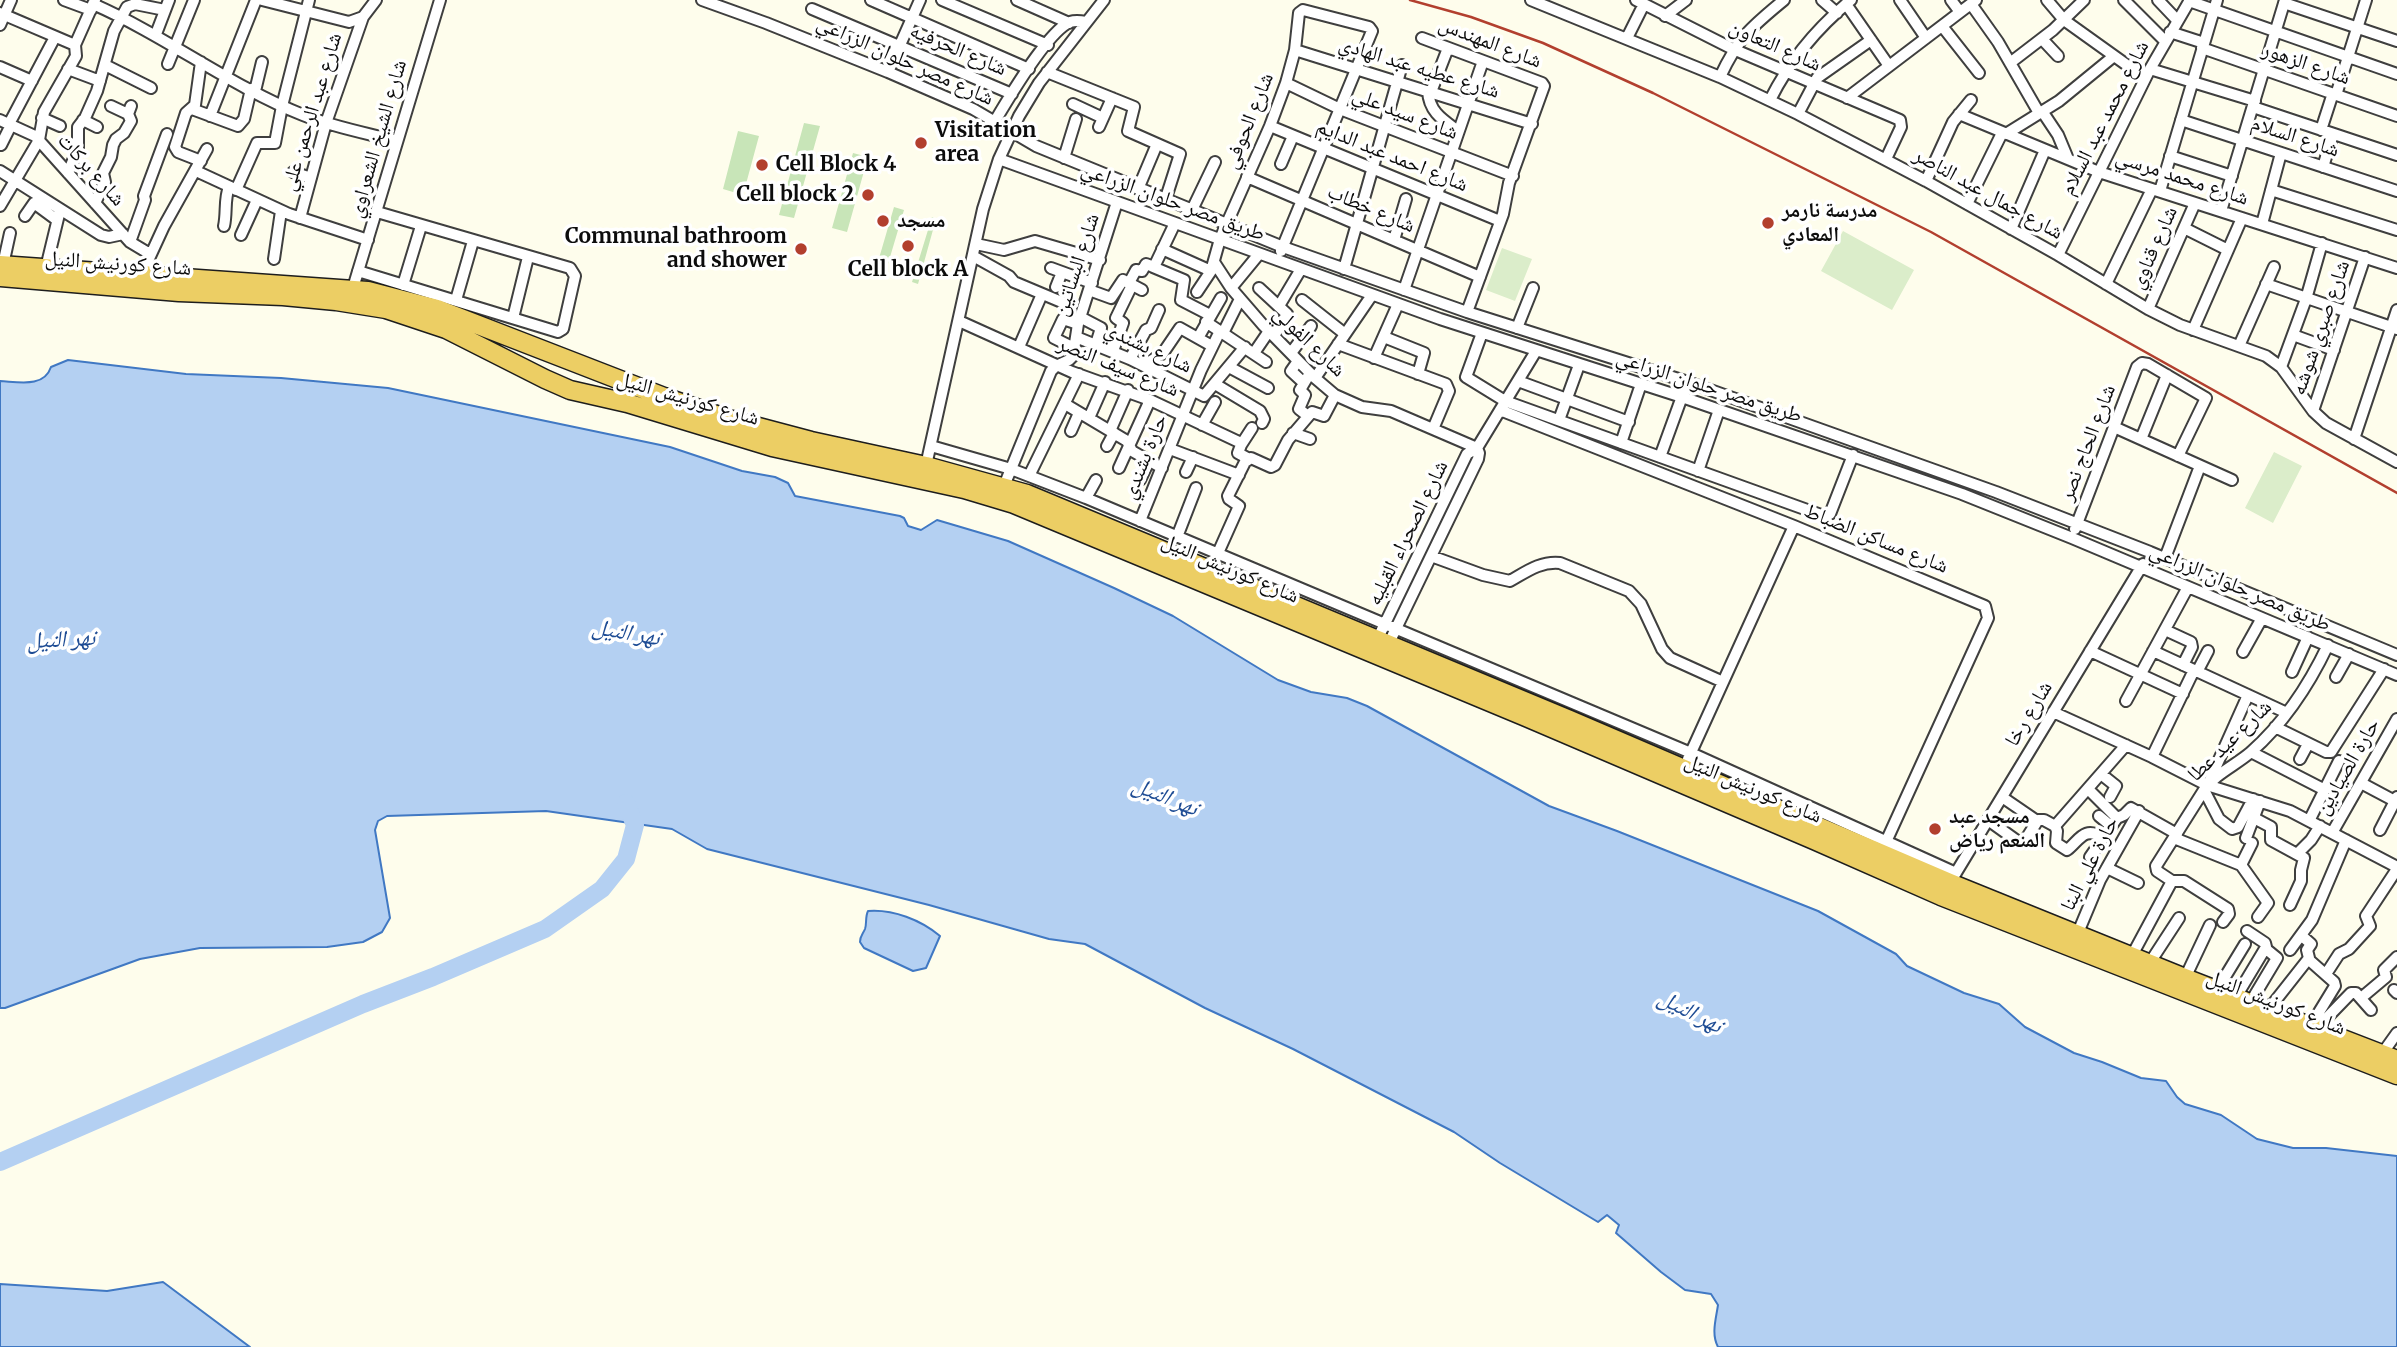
<!DOCTYPE html>
<meta charset="utf-8">
<style>
body{margin:0}
canvas{display:block;background:#fefdec}
</style>
<canvas width="2397" height="1347"></canvas>
<script>
const c = document.querySelector('canvas').getContext('2d');
c.lineJoin = 'round';
function fillPath(path, color) { c.fillStyle = color; c.fill(path, 'evenodd'); }
function stroke(path, color, width, dash) { c.strokeStyle = color; c.lineWidth = width; c.lineCap = dash ? 'butt' : 'round'; c.setLineDash(dash || []); c.stroke(path); }
function drawText(font, color, halo, rows, align = 'center') {
  c.font = font + ' Merriweather,"Noto Naskh Arabic",serif'; c.lineWidth = 7; c.setLineDash([]); c.textBaseline = 'middle'; c.strokeStyle = halo; c.fillStyle = color; for (const [text, x, y, turn = 0] of rows) {
    c.save(); c.translate(x, y); c.rotate((+turn || 0) * Math.PI / 180); c.textAlign = isNaN(turn) ? turn : align; if (halo) c.strokeText(text, 0, 0); c.fillText(text, 0, 0); c.restore();
  }
}
const green = new Path2D(`
 M804,123L820,126L794,218L779,215Z
 M738,131L759,136L743,195L723,189Z
 M853,153L868,157L847,232L832,228Z
 M894,207L904,210L885,274L875,272Z
 M932,217L936,219L918,284L912,282Z`);
const pitch = new Path2D(`
 M1843,231L1914,270L1892,310L1821,271Z
 M1502,248L1532,259L1515,301L1486,290Z
 M2274,452L2302,466L2273,523L2245,508Z`);
const water = new Path2D(`
 M68,360L186,374L281,378L388,388L670,447L742,471L775,477L788,483L795,496L900,516L904,518L908,526L921,530L937,520L1008,541L1114,588L1173,616L1278,680L1311,692L1347,698L1367,706L1549,806L1617,831L1818,911L1896,954L1907,966L1964,993L1999,1004L2025,1027L2074,1053L2102,1062L2141,1078L2166,1081L2177,1097L2185,1104L2221,1115L2257,1139L2293,1148H2326L2397,1156V1347H1718C1711,1334 1716,1319 1718,1305L1711,1294L1685,1290L1661,1272L1616,1233L1619,1225L1607,1215L1598,1222L1500,1163L1454,1132L1293,1049L1205,1008L1085,944L1049,939L929,905L707,849L672,829L546,811L387,816L378,821L375,830L390,918L382,932L363,942L327,947L200,948L140,959L5,1008H0V381C19,382 44,388 51,367Z
 M868,911C893,909 921,920 940,936L926,968L913,971L864,948L860,942C860,936 863,934 865,929C867,923 865,917 868,911Z
 M163,1282L250,1347H0V1284L107,1291Z`);
const river = new Path2D(`
 M0,1162L363,1004L433,977L545,929L602,889L626,859L635,825L626,803`);
const minor = new Path2D(`
 M64,0L91,10
 M262,0L349,22L363,17L376,0
 M702,0L766,23L888,72L973,109L1036,146L1283,247L1467,312L1688,382L1996,492L2150,552L2397,655
 M871,0L1029,69
 M942,0L1048,45
 M1017,0L1069,23
 M1531,0L1720,77L1798,114L1926,181L2058,255L2148,309L2180,325L2266,356L2281,367L2313,411L2326,423L2397,462
 M1636,0L1733,49L1900,120L1901,127L1886,159
 M1822,0L1837,13
 M1900,0L1926,38
 M1951,0L1960,12
 M2047,0L2064,20L2145,78
 M2124,0L2165,41
 M2158,0L2177,20
 M2189,1L2397,74
 M2284,3L2397,41
 M93,4C166,36 230,86 303,115C333,127 366,133 397,141
 M1846,4L1889,66
 M1971,4L1998,42L2039,113
 M812,9L1012,94
 M0,13L75,45
 M1665,16L1686,0
 M0,25L11,0
 M1942,26L1979,73
 M2170,32L2204,43
 M156,34L169,0
 M1422,38L1542,83L1544,86L1509,183L1503,214L1467,312
 M1627,38L1644,4
 M2042,39L2058,56
 M75,45L95,0
 M2202,48L2397,116
 M1295,50L1532,124
 M2010,63L2053,30L2084,0
 M168,64L194,0
 M105,65L151,88
 M0,67L32,81
 M68,69L100,81
 M2150,69L2255,101
 M888,72L920,0
 M1047,72L1134,107L1128,131L1180,154L1165,201
 M1720,77C1738,38 1751,27 1784,0
 M1286,83L1340,109L1513,176
 M255,91L262,62
 M1428,91C1429,112 1443,120 1458,131
 M1431,92L1448,48
 M2336,95L2366,0
 M1847,98L1976,0
 M1770,100C1789,62 1818,27 1851,0
 M1073,104L1103,118
 M111,106L128,114
 M2253,107L2397,155
 M192,109L238,126L244,119L251,89
 M2042,111L2058,135L2068,159
 M1798,114L1817,78L1871,40
 M1959,114L2099,172L2397,268
 M210,116L256,0
 M42,118L60,126
 M0,120L35,136L130,242L150,254
 M83,120L97,127
 M2181,120L2397,191
 M995,121C1008,99 1048,31 1070,22C1076,20 1081,21 1086,22
 M9,124L55,37
 M1270,126L1500,221
 M1099,127L1112,98
 M2321,130L2333,93
 M2006,134L2059,101L2114,56
 M1,145L11,125
 M2170,156L2232,176
 M1064,158L1076,119
 M999,159L1440,319L1682,397L1962,494L2072,538L2397,675
 M201,161L178,152L175,147L186,113L195,105L201,62
 M1281,164L1293,136
 M2323,167L2333,134
 M0,171L101,235L109,237L123,234
 M196,171L289,214L368,240
 M293,172L311,178
 M68,173L78,148V127L85,118L97,91L114,31L127,7L135,4L165,10
 M1247,177L1480,277
 M1926,181L1953,122L1971,100
 M1138,189L1157,144
 M236,190L257,143H275L282,106L309,0
 M2271,190L2397,230
 M2160,191L2217,0
 M95,203L105,182L103,173L111,157L113,145L116,139L124,133L131,121L128,114L131,106
 M1967,204L2002,133
 M0,206L39,140L44,112L76,56L75,45
 M2221,211L2285,0
 M1191,212L1215,162
 M25,216L34,203L57,220
 M300,218L326,123L363,17
 M2262,224L2281,153
 M224,226C227,213 224,199 229,187
 M2184,228L2228,250
 M2011,229L2045,150
 M241,235L257,200
 M1394,240L1406,199
 M130,242L145,200L144,196L167,134
 M976,244L1004,250L1035,241L1100,260
 M1162,249L1211,271
 M2058,255L2150,69L2190,0
 M973,256L1009,276L1014,282L1064,303
 M274,259L281,211
 M1214,262L1231,288L1263,325L1315,378L1335,395L1362,407L1391,411L1477,448
 M3,265L10,233
 M1153,267L1184,280L1181,300L1210,315
 M46,268L60,210
 M1051,268L1092,283
 M1344,269L1402,65
 M358,271L558,332L563,329L575,276L570,268L377,212
 M141,276L164,226L207,149
 M1129,283L1136,270L1142,271L1146,264L1154,267L1175,223
 M2106,284L2152,189
 M2266,284L2397,329
 M403,285L421,226
 M1056,287L1062,272
 M353,288L440,0
 M1231,288L1259,254
 M1259,288L1287,314L1274,336
 M1089,290L1111,298L1123,280L1142,290
 M1404,290L1483,61
 M1197,292L1211,271L1220,239L1270,126L1286,83L1295,50L1299,13L1303,10L1369,27L1372,31L1281,251
 M456,300L473,241
 M1302,300L1345,334
 M1279,306L1301,269
 M2148,309L2195,203
 M1080,317L1101,328L1096,344
 M513,318L528,257
 M959,321L1072,372L1150,400L1239,442L1241,445L1238,453L1249,459
 M1206,322L1266,362
 M1517,328L1533,288
 M2193,330L2242,218
 M1223,333L1240,299
 M1482,333L1466,377L1505,401L1824,516L1830,514L1853,455
 M2293,335L2334,350
 M1076,337L1130,359L1204,396L1245,347
 M1384,337L1424,353L1418,374
 M1198,338L1221,298
 M1338,344L1446,384L1449,391L1433,429
 M2239,346L2274,267
 M1019,347L1042,294
 M1074,348L1054,338L1063,319L1078,324
 M1113,351L1123,323L1116,318L1132,285
 M1254,353L1269,331
 M1291,353L1311,326
 M1374,358L1398,304
 M1130,359L1146,330L1151,328L1159,310
 M1298,361L1291,371L1304,383
 M1145,365L1163,353L1180,328L1212,346
 M1229,367L1268,388
 M2281,367L2306,299L2322,243
 M1315,378L1372,295
 M1518,381L1629,422
 M1215,384L1260,411L1264,419L1262,423
 M1065,404L1127,441L1132,451L1162,468
 M1500,410L1794,526L1985,606L1988,618L1885,844
 M2313,411L2365,257
 M1308,416L1299,409L1305,395L1300,390L1310,373
 M1089,418L1105,382
 M1559,420L1579,365
 M1202,425L1215,402
 M2114,427L2232,480
 M1071,431L1079,413
 M1110,431L1128,390
 M1293,433L1310,439
 M2141,439L2167,375
 M2354,439L2397,310
 M1621,443L1641,384
 M1241,445L1252,428
 M931,446L1011,469L1086,498L1691,753L1956,873
 M1107,446L1114,433
 M1170,449L1239,475
 M1660,457L1684,391
 M1119,468L1150,400
 M925,470L983,209L999,159L1019,116L1039,83L1104,0
 M1698,471L1719,410
 M1186,472L1193,457
 M1029,476L1079,374
 M1140,480L1149,461
 M1004,486L1051,371L1056,366L1069,360L1073,356L1078,324L1117,202
 M1086,498L1096,480
 M1140,521L1201,370L1220,331
 M2075,529L2137,367L2142,363L2148,364L2206,398L2178,456
 M1177,537L1196,488
 M1218,553L1239,506L1229,499L1228,496L1245,462L1251,458L1271,467L1275,465L1288,440L1312,412L1324,416L1335,395
 M1431,556L1483,575L1510,581C1526,572 1540,561 1560,563L1629,591L1641,604L1662,649L1670,658L1723,682
 M2165,558L2200,466
 M2165,630L2191,642L2192,647L2183,665
 M1377,640L1467,454L1477,448L1536,351
 M1388,645L1478,459L1479,453L1477,448
 M2090,651L2183,694
 M2153,651L2287,713
 M2243,652L2262,618
 M2197,672L2208,651
 M2292,672L2308,637
 M2336,677L2349,654
 M2126,701L2188,587
 M2053,712L2152,757L2207,785L2290,811L2397,867
 M2275,727L2326,752H2331L2384,669
 M2251,752L2325,790
 M2152,757L2194,670
 M1688,759L1794,526
 M2300,759L2308,744
 M2101,774L2116,786L2110,797
 M2209,782L2248,695
 M2361,783L2395,801
 M2088,789L2117,818
 M2204,790L2219,819L2232,829L2238,827L2253,799
 M2002,797L2037,821
 M2099,816L2111,826
 M2254,818L2271,827V840L2304,858L2301,870V881L2290,905
 M1988,820L2020,843L2024,842L2038,820H2044L2055,826L2126,745
 M2309,821L2339,761
 M2055,826L2057,831L2056,843L2067,850C2079,841 2084,825 2103,838
 M2380,830L2397,797
 M2332,833L2397,719
 M2174,838L2241,865L2268,903L2258,917
 M2246,838L2260,801
 M2297,854L2311,840L2320,826
 M2090,857L2117,818L2124,815L2131,808L2177,834
 M2241,865L2252,843
 M2107,868L2138,883
 M1954,876L2143,564
 M2172,881H2184L2228,909L2229,914L2223,922
 M2077,935L2100,880L2139,811
 M2290,950L2312,920L2346,840
 M2308,959L2334,982L2335,986L2310,1027
 M2129,961L2172,881L2157,871L2156,866L2204,790C2215,774 2236,765 2251,752C2285,722 2309,685 2328,645
 M2149,964L2179,918
 M2326,974L2339,954L2349,949L2370,926L2366,916L2397,869
 M2185,978L2210,925
 M2217,990L2245,944
 M2394,990L2397,993
 M2236,997L2266,947L2265,943L2247,931
 M2361,998L2386,977L2384,970L2397,957
 M2250,1003L2277,958L2266,949
 M2268,1010L2309,958L2307,950L2311,944L2302,936
 M2316,1029L2351,993H2356L2371,1010
 M2382,1054L2397,1033`);
const trunk = new Path2D(`
 M0,265L368,291L437,309L664,397L728,419L811,441L926,466L1027,494L1570,720L1950,883L2185,978L2397,1060
 M0,277L179,292L283,296L336,301L386,309L446,329L545,379L570,390L627,403L772,447L964,489L1014,504L1526,717L1814,840L1941,896L2397,1075`);
const rail = new Path2D(`
 M1410,0L1471,17L1543,43L1653,93L1931,232L2397,493`);
const markers = [
 [921,143,7,"#b23f2e"],
 [762,165,7,"#b23f2e"],
 [868,195,7,"#b23f2e"],
 [883,221,7,"#b23f2e"],
 [1768,223,7,"#b23f2e"],
 [908,246,7,"#b23f2e"],
 [801,249,7,"#b23f2e"],
 [1935,829,7,"#b23f2e"]
];
const streetNames = [
 ["شارع المهندس",1490,43,21],
 ["شارع التعاون",1775,46,24],
 ["شارع الحرفيه",958,50,23],
 ["شارع مصر حلوان الزراعي",905,61,24],
 ["شارع الزهور",2306,64,19],
 ["شارع عطيه عبد الهادي",1419,68,17],
 ["شارع عبد الرحمن علي",312,112,-73],
 ["شارع سيد علي",1405,114,21],
 ["شارع محمد عبد السلام",2105,118,-63],
 ["شارع الحوفي",1249,121,-68],
 ["شارع السلام",2295,137,18],
 ["شارع الشيخ الشعراوي",378,139,-74],
 ["شارع احمد عبد الدايم",1392,156,22],
 ["شارع بركات",91,170,48],
 ["شارع محمد مرسي",2182,178,18],
 ["شارع جمال عبد الناصر",1988,194,29],
 ["طريق مصر حلوان الزراعي",1173,202,20],
 ["شارع خطاب",1371,209,23],
 ["شارع قناوي",2154,248,-66],
 ["شارع كورنيش النيل",118,264,4],
 ["شارع البساتين",1077,265,-72],
 ["شارع صبري شوشه",2321,328,-71],
 ["شارع الفولي",1309,342,44],
 ["شارع بشندي",1148,348,25],
 ["شارع سيف النصر",1118,367,22],
 ["طريق مصر حلوان الزراعي",1709,387,18],
 ["شارع كورنيش النيل",688,399,16],
 ["شارع الحاج نصر",2088,443,-69],
 ["حارة بشندي",1145,457,-68],
 ["شارع الصحراء القبليه",1408,533,-64],
 ["شارع مساكن الضباط",1876,539,22],
 ["شارع كورنيش النيل",1230,569,23],
 ["طريق مصر حلوان الزراعي",2240,588,23],
 ["شارع رخا",2029,714,-59],
 ["شارع عيد عطا",2230,741,-44],
 ["حارة الصيادين",2348,767,-60],
 ["شارع كورنيش النيل",1753,789,23],
 ["حارة علي البنا",2090,864,-63],
 ["شارع كورنيش النيل",2276,1003,21]
];
const poiNames = [
 ["Visitation",935,131],
 ["area",935,155],
 ["Cell Block 4",776,165],
 ["Cell block 2",854,195,"right"],
 ["مدرسة نارمر",1782,211],
 ["المعادي",1782,235],
 ["مسجد",897,221],
 ["Communal bathroom",787,237,"right"],
 ["and shower",787,261,"right"],
 ["Cell block A",908,270,"center"],
 ["مسجد عبد",1949,817],
 ["المنعم رياض",1949,841]
];
const waterNames = [
 ["نهر النيل",626,633,10],
 ["نهر النيل",61,640,-3],
 ["نهر النيل",1165,797,22],
 ["نهر النيل",1690,1012,27]
];
fillPath(green, '#c8e5b8');
fillPath(pitch, '#dbedca');
fillPath(water, '#b4d0f2');
stroke(water, '#4078c3', 2);
stroke(river, '#b4d0f2', 18);
stroke(minor, '#3f3f3f', 14);
stroke(trunk, '#1d1d1d', 21);
stroke(minor, '#fff', 10);
stroke(trunk, '#ecce64', 18);
stroke(rail, '#b23f2e', 2.5);
for (const [x, y, r, color] of markers) { const dot = new Path2D(); dot.arc(x, y, r, 0, 2 * Math.PI); c.fillStyle = color; c.fill(dot); stroke(dot, '#fff', 2.5); }
drawText('21px', '#0c0c0c', '#fff', streetNames);
drawText('bold 21px', '#0c0c0c', '#fff', poiNames, 'left');
drawText('italic 23px', '#1e4c94', '#fff', waterNames);
</script>
